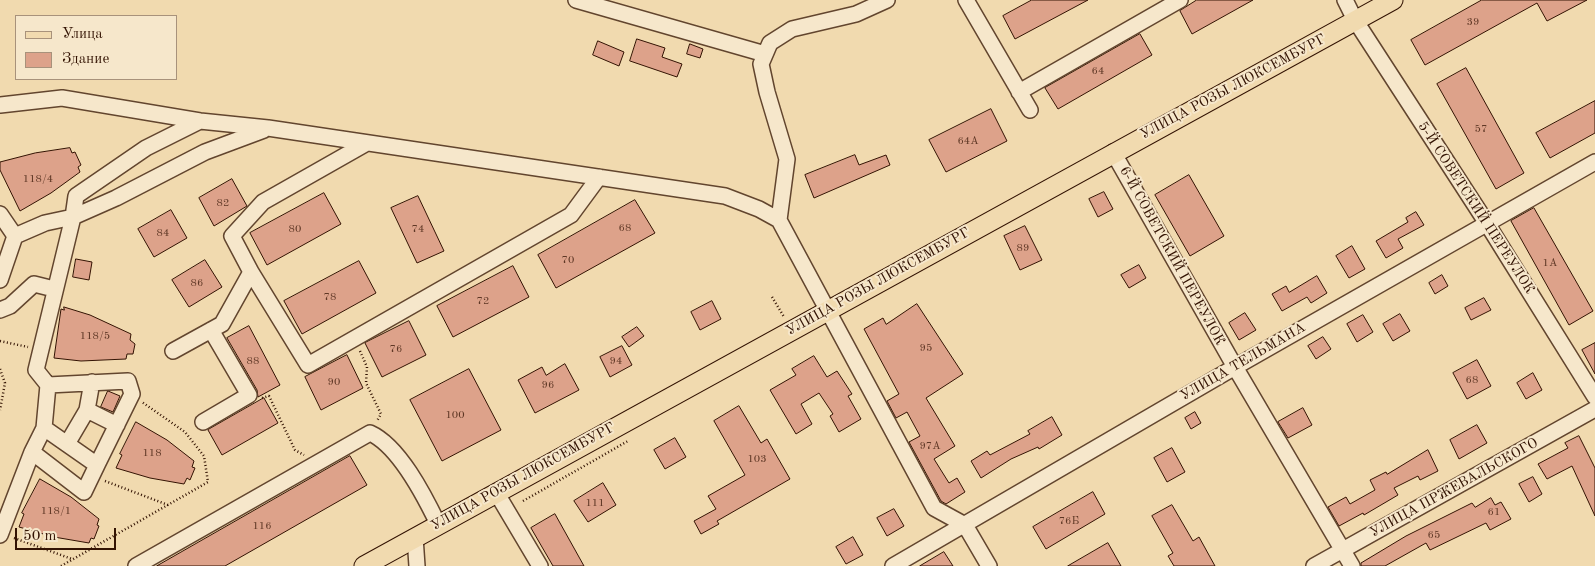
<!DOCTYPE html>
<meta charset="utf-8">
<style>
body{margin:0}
#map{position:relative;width:1595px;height:566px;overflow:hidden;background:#f1daaf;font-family:"Old Standard TT",serif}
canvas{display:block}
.legend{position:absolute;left:15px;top:15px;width:162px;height:65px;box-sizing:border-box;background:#f6e7cb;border:1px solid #a8927b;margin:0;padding:6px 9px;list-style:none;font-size:15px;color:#331303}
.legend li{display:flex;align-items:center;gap:10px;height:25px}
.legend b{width:25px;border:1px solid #a8927b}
.scale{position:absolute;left:15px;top:528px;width:101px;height:22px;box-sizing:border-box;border:2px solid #331303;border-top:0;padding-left:6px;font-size:15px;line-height:18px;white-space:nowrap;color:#331303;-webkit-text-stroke:4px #f6e7cb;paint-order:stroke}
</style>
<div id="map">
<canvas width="1595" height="566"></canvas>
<ul class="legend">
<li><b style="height:6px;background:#f1daaf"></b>Улица</li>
<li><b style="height:14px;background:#dda28a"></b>Здание</li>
</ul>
<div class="scale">50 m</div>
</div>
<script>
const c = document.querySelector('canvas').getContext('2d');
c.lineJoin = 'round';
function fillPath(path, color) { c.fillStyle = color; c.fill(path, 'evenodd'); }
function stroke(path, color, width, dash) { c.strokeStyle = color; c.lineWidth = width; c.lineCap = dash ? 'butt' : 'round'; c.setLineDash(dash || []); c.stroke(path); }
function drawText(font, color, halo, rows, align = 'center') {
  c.font = font + ' "Old Standard TT",serif'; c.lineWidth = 4; c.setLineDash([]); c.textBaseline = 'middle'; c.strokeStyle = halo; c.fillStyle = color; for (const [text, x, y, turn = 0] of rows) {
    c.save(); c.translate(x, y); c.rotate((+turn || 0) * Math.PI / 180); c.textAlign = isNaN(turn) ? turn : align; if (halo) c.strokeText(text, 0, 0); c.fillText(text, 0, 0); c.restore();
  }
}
const building = new Path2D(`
 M1032,0H1088L1015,39L1003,16Z
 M1197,0H1253L1192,34L1180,11Z
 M1482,0H1587L1547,21L1537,3L1425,65L1411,40Z
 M1140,34L1152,55L1058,109L1045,88Z
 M637,39L665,48L662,57L682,64L677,77L630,61Z
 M598,41L624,52L619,66L593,55Z
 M690,44L703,49L700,58L687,54Z
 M1466,68L1524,173L1496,189L1437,84Z
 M1595,101V133L1550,158L1536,133Z
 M991,109L1007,141L946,172L929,140Z
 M70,148L72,153L75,152L81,165L78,167L80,172L51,193L20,211L0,170V162L35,153Z
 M855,155L859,165L886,155L890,165L814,198L805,175Z
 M1189,175L1224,236L1190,256L1155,195Z
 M232,179L247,206L214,226L199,198Z
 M1104,192L1113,209L1098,217L1089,199Z
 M324,193L341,224L267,265L250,233Z
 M418,196L444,251L417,263L391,208Z
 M635,200L655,233L556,288L538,255Z
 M1534,208L1593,311L1569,325L1511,221Z
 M171,210L187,238L154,257L138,229Z
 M1416,212L1424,225L1398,239L1403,248L1386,258L1376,241L1408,222L1406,218Z
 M1025,226L1042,260L1020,270L1004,236Z
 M1352,246L1365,269L1349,278L1336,256Z
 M76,259L92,262L89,280L73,277Z
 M205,260L222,287L189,307L172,280Z
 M359,261L376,293L302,334L284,301Z
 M1139,265L1146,278L1129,288L1121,275Z
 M513,266L529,297L453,337L437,306Z
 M1442,275L1448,286L1435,294L1429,283Z
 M1317,276L1327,293L1311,303L1307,297L1282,311L1272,294L1286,286L1289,292Z
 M1484,298L1491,310L1471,320L1465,308Z
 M712,301L721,319L700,330L691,312Z
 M917,304L963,374L926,398L955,446L934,459L949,483L957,478L965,492L946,504L941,501L909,442L920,436L907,412L896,418L887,401L899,394L864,329L883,318L886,324Z
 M64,307L90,315L131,334L130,340L135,344L133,354H127L126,359L81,361L54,358L61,309L64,310Z
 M1245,313L1256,330L1239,340L1229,323Z
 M1400,314L1410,331L1393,341L1383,324Z
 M1363,315L1373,332L1357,342L1347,324Z
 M409,321L426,355L382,377L365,343Z
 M249,326L280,385L258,397L257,390L227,338Z
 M637,327L644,336L629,347L622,337Z
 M1323,337L1331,349L1316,359L1308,346Z
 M1595,343V374L1582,350Z
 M622,346L632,365L610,377L600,357Z
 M347,355L363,388L321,410L305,377Z
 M814,356L827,377L837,371L852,394L848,396L861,419L839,432L830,416L833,414L819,393L801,404L812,424L796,434L770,390L796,375L792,369Z
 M1477,360L1491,386L1467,399L1453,373Z
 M565,364L579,390L535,413L518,380L542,367L546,375Z
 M469,369L501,430L442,461L410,400Z
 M1533,373L1542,390L1526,399L1517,383Z
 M108,391L120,396L113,412L101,407Z
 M264,398L278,423L222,455L208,430Z
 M739,406L761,443L767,439L790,479L717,521L719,524L701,534L694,521L716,509L708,496L745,475L714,421Z
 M1303,408L1312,425L1288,438L1278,422Z
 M1195,412L1201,423L1191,429L1185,418Z
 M1052,417L1062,435L1039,449L1038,447L1011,459L981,478L971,461L987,451L990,455L1030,434L1028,431Z
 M136,422L167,440L194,461L192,467L195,468L190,480L187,478L184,484L150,478L116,468L122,455L120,454Z
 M1477,425L1487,443L1459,459L1450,440Z
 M1579,436L1595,468V516L1572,466L1547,479L1538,464L1568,448L1565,443Z
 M675,438L686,457L665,469L654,450Z
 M1172,448L1185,472L1167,482L1154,458Z
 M1428,450L1438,471L1420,480L1418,476L1394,488L1398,495L1364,515L1363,513L1339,526L1328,507L1346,497L1350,504L1375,490L1370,480L1386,472L1387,474Z
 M350,456L367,485L225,566H157Z
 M1533,477L1542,494L1529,502L1519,484Z
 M40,479L71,497L99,519L97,525L99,526L94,539L91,538L89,543L54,537L19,527L24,514L22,513Z
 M603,483L616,505L588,522L574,501Z
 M1093,492L1105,514L1046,549L1033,527Z
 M1491,498L1495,505L1501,502L1511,519L1490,530L1486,523L1430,550L1426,543L1385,566H1361V563L1406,536L1472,503L1475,507Z
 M1172,505L1193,541L1199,537L1215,566H1174L1168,556L1173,553L1152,516Z
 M894,509L904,526L887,536L877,518Z
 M555,514L584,566H553L531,528Z
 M853,537L863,555L846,564L836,547Z
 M1108,543L1121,566H1068Z
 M944,552L953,566H920Z`);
const path = new Path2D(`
 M772,297L784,317
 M0,341L28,347
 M360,351L367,367L366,383L381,414L377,421
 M0,369L5,383L0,410
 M262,398L269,396L295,450L304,455
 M105,481L168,505
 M523,501L628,441
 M14,538L72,559
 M61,566L208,482L204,456L185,432L142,402`);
const minor = new Path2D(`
 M576,0L765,54
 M887,0L856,14L792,29L770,43L761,64L767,92L787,159L779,220L934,508L965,525L989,566
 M966,0L1030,110
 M1345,0L1355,20L1486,222L1595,397
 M1019,92L1180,0
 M0,105L62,98L200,121L268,128L725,196L759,209L779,220
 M1113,152L1235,367L1352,566
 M0,214L15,236
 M251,272L232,236L263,202L367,143
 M0,280L15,236L45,223L73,217L76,196L146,148L200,121
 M0,310L10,306L34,284L54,289
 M173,351L222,324L251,272L308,365L571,215L599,177
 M87,410L117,425
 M203,422L249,395L211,330
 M44,428L97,465L132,394L128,381L48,385
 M67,444L87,410L92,382
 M32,452L44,428L48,385L36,370L73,217L116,198L205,152L264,130
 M496,492L540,566
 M0,535L32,452L84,492L97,465
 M415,537L417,566
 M136,566L370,433C399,446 424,495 438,524
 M893,566L1235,367L1595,162
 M1314,566L1595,409`);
const major = new Path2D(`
 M364,566L1393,0`);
const numberNames = [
 ["39",1473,22],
 ["64",1098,71],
 ["57",1481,129],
 ["64А",968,141],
 ["118/4",38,179],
 ["82",223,203],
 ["68",625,228],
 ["80",295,229],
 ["74",418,229],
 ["84",163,233],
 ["89",1023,248],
 ["70",568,260],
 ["1А",1550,263],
 ["86",197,283],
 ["78",330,297],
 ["72",483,301],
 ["118/5",95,336],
 ["95",926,348],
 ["76",396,349],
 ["88",253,361],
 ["94",616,361],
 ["68",1472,380],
 ["90",334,382],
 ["96",548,385],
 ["100",455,415],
 ["97А",930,446],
 ["118",152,453],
 ["103",757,459],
 ["111",595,503],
 ["118/1",56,511],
 ["61",1494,512],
 ["76Б",1069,521],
 ["116",262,526],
 ["65",1434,535]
];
const streetNames = [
 ["УЛИЦА РОЗЫ ЛЮКСЕМБУРГ",1233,87,-28],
 ["5-Й СОВЕТСКИЙ ПЕРЕУЛОК",1476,208,57],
 ["6-Й СОВЕТСКИЙ ПЕРЕУЛОК",1172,256,61],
 ["УЛИЦА РОЗЫ ЛЮКСЕМБУРГ",878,282,-29],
 ["УЛИЦА ТЕЛЬМАНА",1243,362,-30],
 ["УЛИЦА РОЗЫ ЛЮКСЕМБУРГ",523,477,-29],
 ["УЛИЦА ПРЖЕВАЛЬСКОГО",1454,488,-29]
];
fillPath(building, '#dda28a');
stroke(building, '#331303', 1);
stroke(minor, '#62452e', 18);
stroke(major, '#331303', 21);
stroke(path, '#331303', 2.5, [1, 2.5]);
stroke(minor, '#f6e7cb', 15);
stroke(major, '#f1daaf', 19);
drawText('11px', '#5e3725', null, numberNames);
drawText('14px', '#331303', '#f6e7cb', streetNames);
</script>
